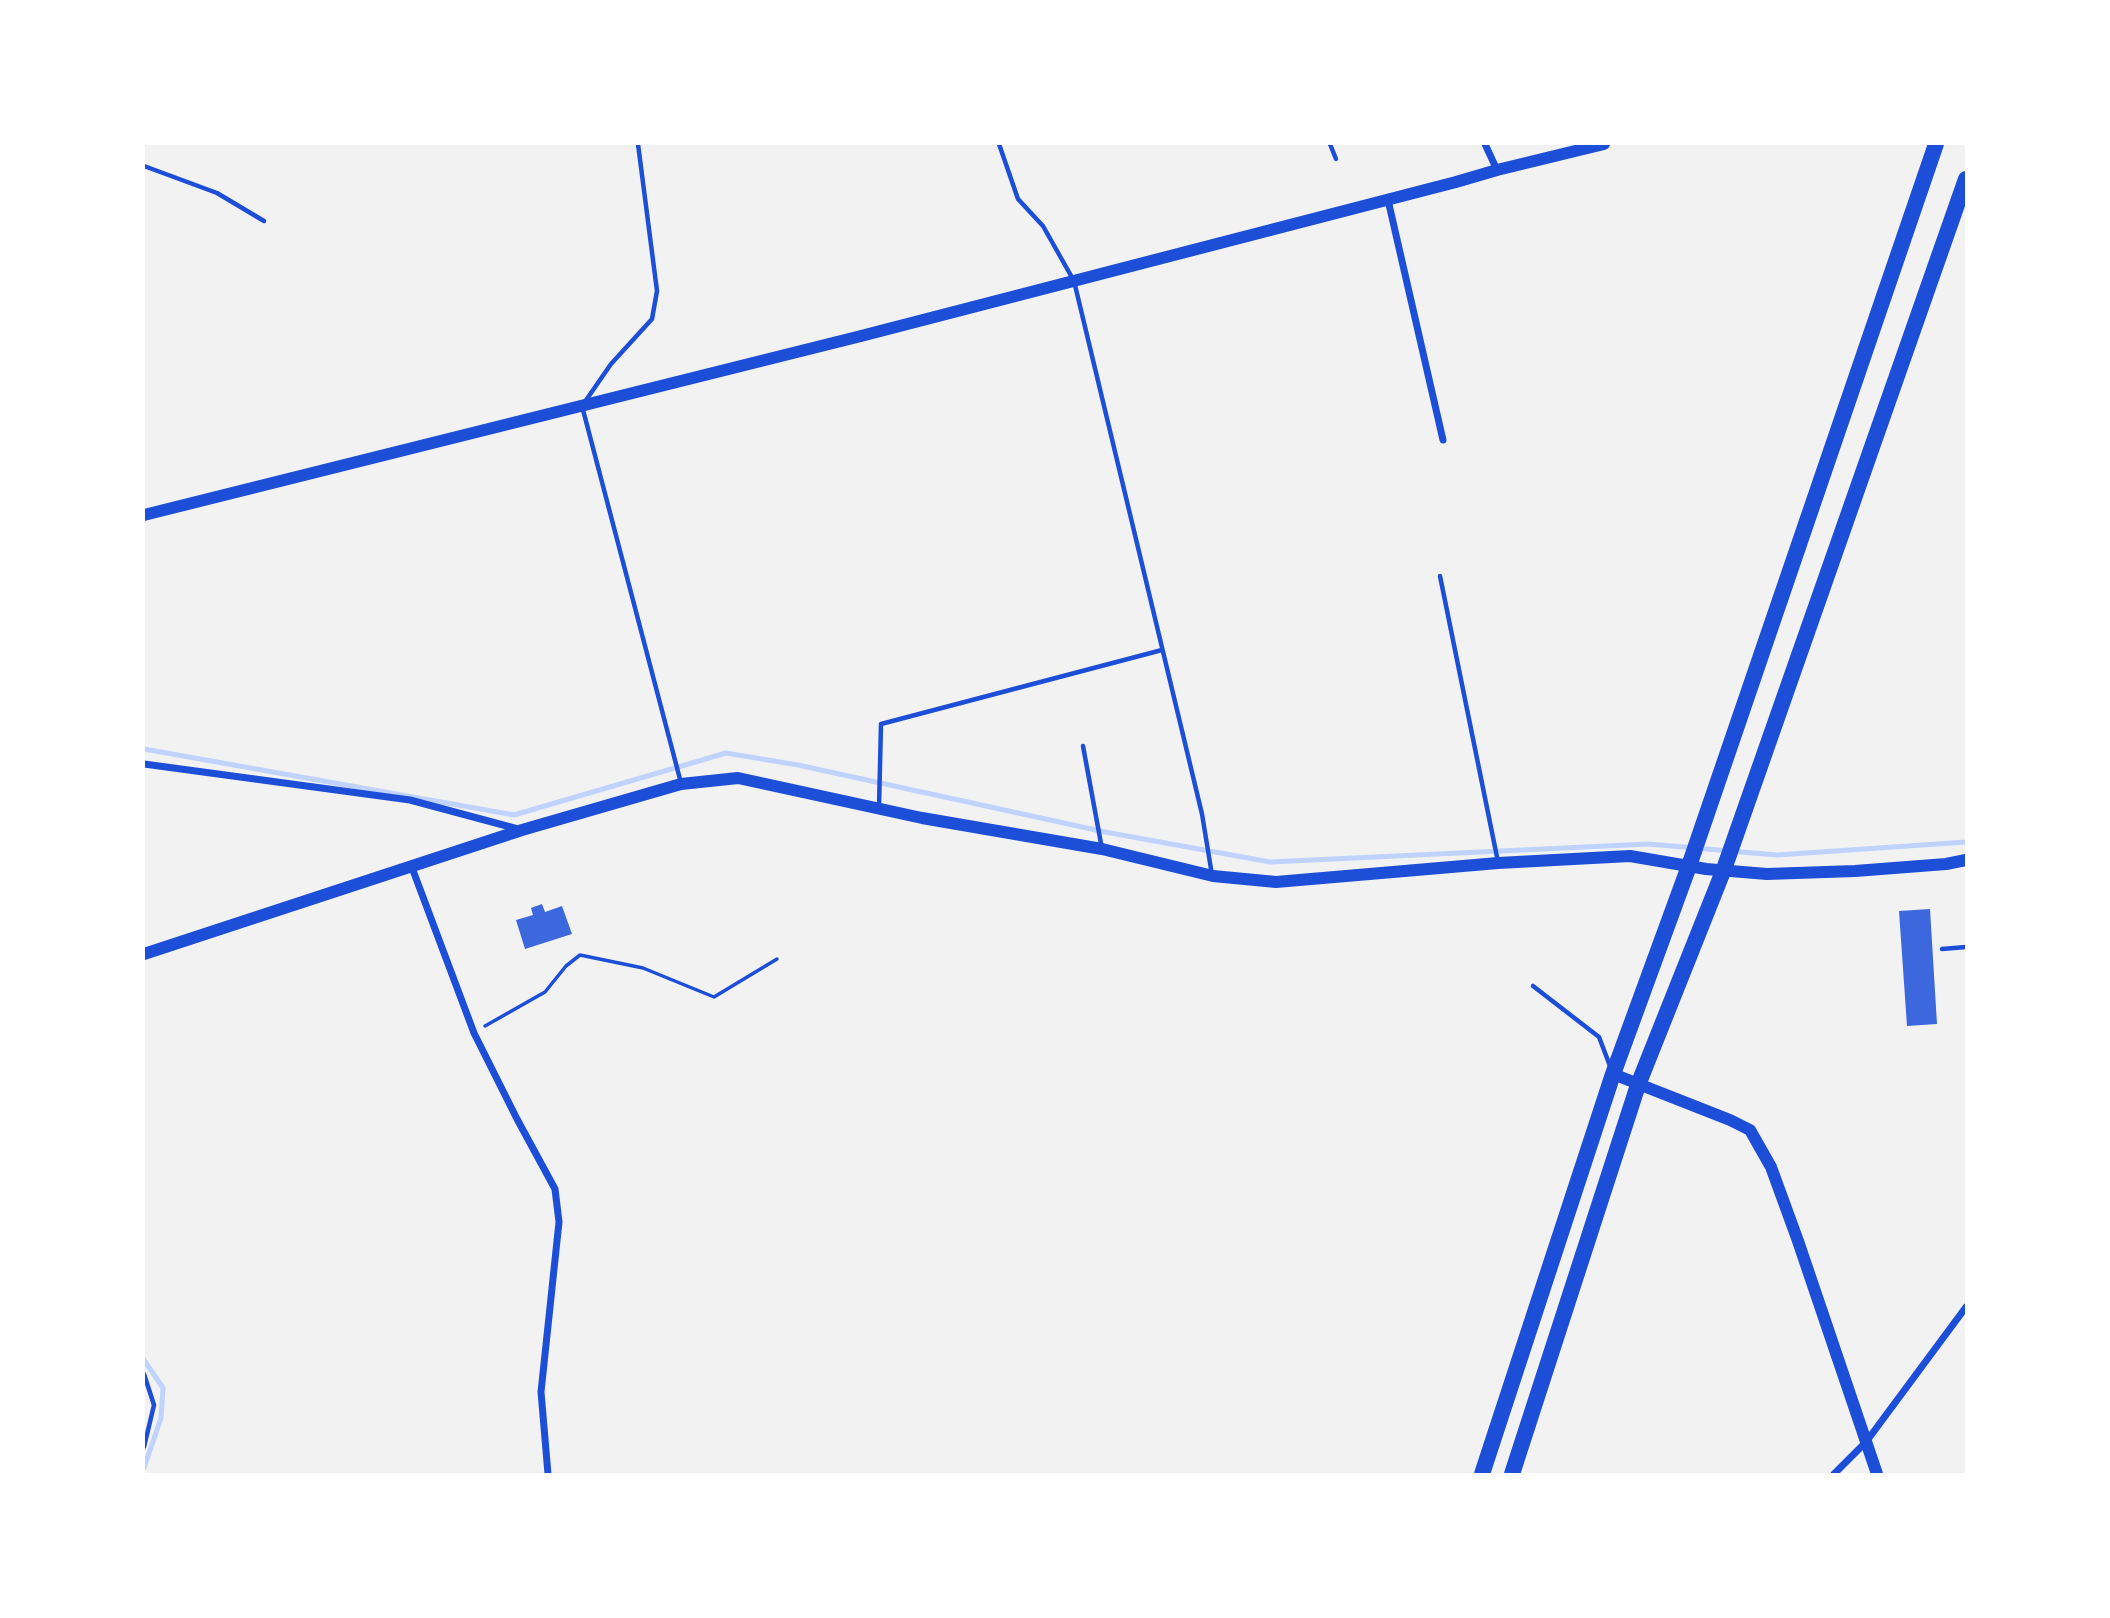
<!DOCTYPE html>
<style>
body{margin:0}
#map{position:relative;width:2110px;height:1618px;overflow:hidden;background:#f2f2f2;font-family:Karla,sans-serif}
canvas{display:block}
.frame{position:absolute;inset:0;border:145px solid #fff;pointer-events:none}
</style>
<div id="map">
<canvas width="2110" height="1618"></canvas>
<div class="frame"></div>
</div>
<script>
const c = document.querySelector('canvas').getContext('2d');
c.lineJoin = 'round';
function stroke(path, color, width, dash) { c.strokeStyle = color; c.lineWidth = width; c.lineCap = dash ? 'butt' : 'round'; c.setLineDash(dash || []); c.stroke(path); }
function fillPath(path, color) { c.fillStyle = color; c.fill(path, 'evenodd'); }
const stream = new Path2D(`
 M144,749L514,815L726,753L798,765L1105,832L1270,862L1648,844L1777,855L1966,842
 M144,1360L163,1388L161,1418L144,1468`);
const building = new Path2D(`
 M542,904L545,912L562,906L572,934L525,949L516,920L533,915L531,908Z
 M1930,909L1937,1024L1907,1026L1899,911Z`);
const path = new Path2D(`
 M485,1026L545,992L566,966L580,955L643,968L714,997L777,959`);
const service = new Path2D(`
 M638,144L657,291L652,319L611,364L582,406L681,783
 M999,144L1018,199L1043,226L1074,281L1202,814L1212,875
 M1330,144L1336,159
 M144,166L217,193L264,221
 M1440,576L1498,862
 M1083,746L1102,849
 M879,807L881,724L1162,650
 M1942,949L1966,947
 M1533,986L1599,1037L1610,1066
 M144,1374L154,1405L144,1447`);
const minor = new Path2D(`
 M1485,144L1497,170
 M1388,200L1443,440
 M144,764L410,800L518,829
 M411,865L474,1033L517,1119L555,1189L559,1222L541,1392L548,1474
 M1834,1474L1866,1442L1966,1307`);
const tertiary = new Path2D(`
 M144,515L861,336L1456,182L1497,170L1604,144
 M144,954L522,830L681,784L738,778L922,818L1102,849L1213,876L1276,882L1498,863L1630,856L1706,869L1767,874L1855,871L1946,864L1966,860
 M1613,1074L1730,1120L1750,1130L1771,1167L1798,1241L1877,1474`);
const primary = new Path2D(`
 M1482,1474L1613,1074L1689,866L1936,144
 M1512,1474L1638,1085L1724,869L1966,179`);
stroke(stream, '#bfd3fe', 5);
fillPath(building, '#3d67dc');
stroke(path, '#1d4ed8', 3.5);
stroke(service, '#1d4ed8', 4.5);
stroke(minor, '#1d4ed8', 7);
stroke(tertiary, '#1d4ed8', 12);
stroke(primary, '#1d4ed8', 16);
</script>
